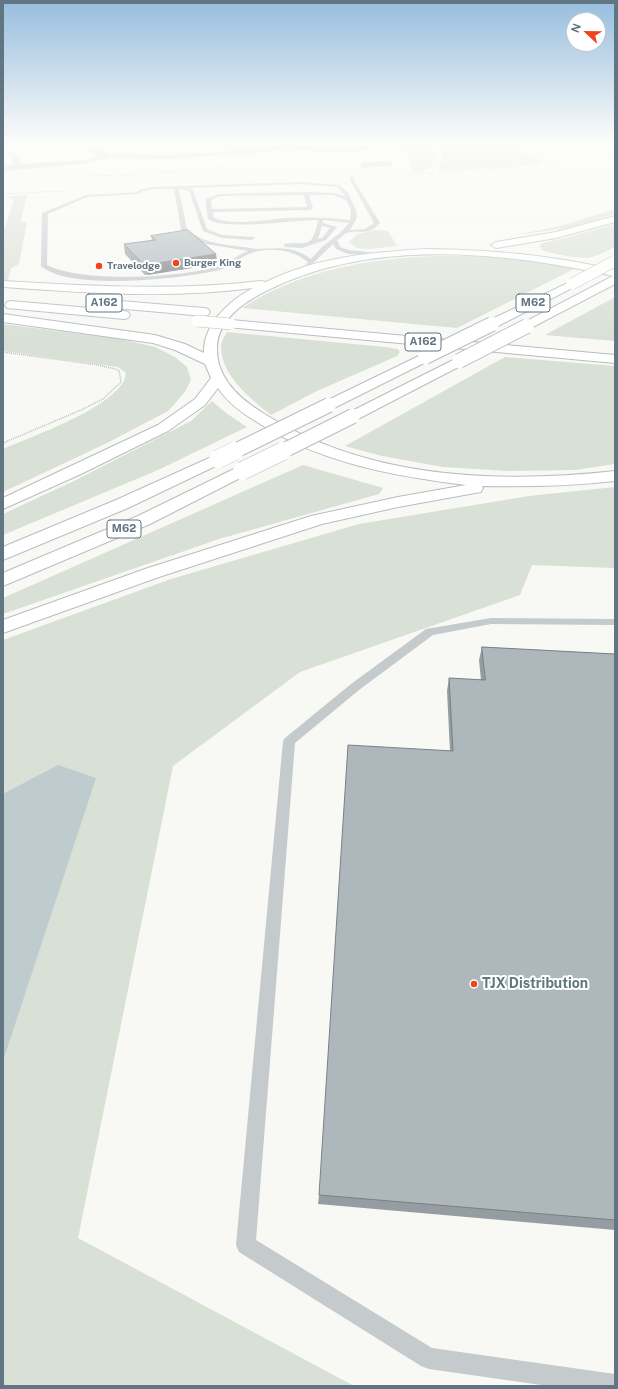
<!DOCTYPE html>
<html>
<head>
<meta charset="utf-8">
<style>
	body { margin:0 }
	#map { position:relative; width:618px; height:1389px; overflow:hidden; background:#f8f8f5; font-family:"Public Sans",sans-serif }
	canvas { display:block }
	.frame { position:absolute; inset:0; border:4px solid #617582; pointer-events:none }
	.north { position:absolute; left:566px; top:12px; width:40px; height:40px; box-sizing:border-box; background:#fff; border:1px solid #c0c8cd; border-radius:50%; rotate:292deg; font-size:11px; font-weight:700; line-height:16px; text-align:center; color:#617582 }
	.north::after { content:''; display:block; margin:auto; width:14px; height:18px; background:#ef441e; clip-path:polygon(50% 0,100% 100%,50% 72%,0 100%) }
</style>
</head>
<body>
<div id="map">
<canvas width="618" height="1389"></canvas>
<div class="frame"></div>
<div class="north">N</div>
</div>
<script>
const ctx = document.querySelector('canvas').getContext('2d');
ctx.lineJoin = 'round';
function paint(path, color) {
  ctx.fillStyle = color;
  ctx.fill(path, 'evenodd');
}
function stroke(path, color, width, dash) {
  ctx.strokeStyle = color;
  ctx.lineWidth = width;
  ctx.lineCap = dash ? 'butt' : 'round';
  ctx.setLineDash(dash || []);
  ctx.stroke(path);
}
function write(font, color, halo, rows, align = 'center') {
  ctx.font = font + ' "Public Sans",sans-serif';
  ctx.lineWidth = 4;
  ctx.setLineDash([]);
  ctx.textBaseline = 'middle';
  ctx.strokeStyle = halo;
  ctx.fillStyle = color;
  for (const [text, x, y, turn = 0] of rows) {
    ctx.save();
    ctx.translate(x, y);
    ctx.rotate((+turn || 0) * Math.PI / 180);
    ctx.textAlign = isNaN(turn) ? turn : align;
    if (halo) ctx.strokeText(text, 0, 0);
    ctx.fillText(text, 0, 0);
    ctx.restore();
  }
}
paint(new Path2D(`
	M 403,144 L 430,144 L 435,157 L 430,168 L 422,172 L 414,173 Z
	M 439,144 L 506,144 L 521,153 L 542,160 L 542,162 L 529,165 L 439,171 L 438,170 L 443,155 Z
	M 27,195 L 21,221 L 27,222 L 19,264 L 11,268 L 8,280 L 3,280 L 3,233 L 14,200 L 3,197 Z
	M 615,209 L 615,214 L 568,228 L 515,235 L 561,226 Z
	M 615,224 L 615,247 C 608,250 600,255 592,257 C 581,260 553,254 542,250 L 540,246 L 542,243 L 565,238 Z
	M 376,230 L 388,231 L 397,246 L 370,249 L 357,248 L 349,242 L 357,234 Z
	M 438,256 L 485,256 L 533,260 L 576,268 L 457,328 L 242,308 C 300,270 370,258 438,256 Z
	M 615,297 L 615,341 L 545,335 Z
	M 3,324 L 120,339 L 155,347 L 175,357 L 187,367 L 191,380 L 185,392 L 168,411 L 107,443 L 3,492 L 3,449 C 35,435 102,412 122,384 C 125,381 125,376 126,373 L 118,367 L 3,351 Z
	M 227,332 L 385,347 L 397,349 L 400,352 L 397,356 L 317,391 L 271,415 C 250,398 221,376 221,346 C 221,342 225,336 227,332 Z
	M 505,357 L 615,366 L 615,464 L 575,470 L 507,471 L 443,467 L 382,456 L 345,446 Z
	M 212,401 L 226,413 L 247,427 L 158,470 L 3,535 L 3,514 L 76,480 L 191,421 Z
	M 303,465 L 383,488 L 379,494 L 219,539 L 3,614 L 3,598 Z
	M 615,487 L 615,568 L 532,565 L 520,595 L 300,672 L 173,766 L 78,1238 L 354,1386 L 3,1386 L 3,640 L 171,579 L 359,524 L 529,496 Z`), '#d9e0d5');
paint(new Path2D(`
	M 58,765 L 96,778 L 3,1061 L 3,794 Z`), '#becbcf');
const highway = new Path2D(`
	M 615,216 L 615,222 L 556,238 L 496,248 L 491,245 L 496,242 L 556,232 Z
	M 428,249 C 494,250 550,255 615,270 L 615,284 L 527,330 L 523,329 L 521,326 L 523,323 L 613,276 C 502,251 371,238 266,291 C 244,302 217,320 217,348 C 216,378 240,399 263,413 C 366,479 497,484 615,471 L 615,481 C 570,486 527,487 482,486 L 483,488 L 481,492 L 475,493 L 398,507 L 322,524 L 159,577 L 3,633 L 3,620 L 145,569 L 311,516 L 398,497 L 466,485 C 394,476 319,463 257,422 C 242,413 228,403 218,388 L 205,405 L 168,431 L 81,474 L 3,509 L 3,498 L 158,425 L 195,399 L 211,378 L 205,364 L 175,350 L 153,343 L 3,322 L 3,314 L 155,335 L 185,344 L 204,353 C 203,324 229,301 253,288 C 170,299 87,293 3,287 L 3,281 C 89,286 175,291 261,281 L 266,282 C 316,257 373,252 428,249 Z
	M 572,281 L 576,282 L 578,284 L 576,286 L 498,326 L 490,326 L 488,323 L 490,320 Z
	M 108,300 L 204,308 L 208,309 L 210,312 L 208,315 L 204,316 L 104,307 L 102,304 L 104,301 Z
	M 11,301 L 124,311 L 128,312 L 130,315 L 128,318 L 124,319 L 7,308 L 5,305 L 7,302 Z
	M 231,320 L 615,355 L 615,363 L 227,327 L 225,324 L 227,321 Z
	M 425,353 L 430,354 L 432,357 L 430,360 L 334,408 L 329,409 L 324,408 L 322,405 L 324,402 Z
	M 459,357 L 464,358 L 466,361 L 464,364 L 358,419 L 353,420 L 348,419 L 346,416 L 348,413 Z
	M 218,454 L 224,456 L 226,459 L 224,462 L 128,508 L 3,560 L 3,547 L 116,500 Z
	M 242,466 L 248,468 L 250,471 L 248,474 L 150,524 L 3,586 L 3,573 L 138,516 L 236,468 Z`);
stroke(highway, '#b9bdc0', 2);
stroke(new Path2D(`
	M 510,144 L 525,153 L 554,161
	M 431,173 L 438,159 L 435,144
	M 89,175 L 122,176 L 229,167
	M 395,175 L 530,166 L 555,161 L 567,162 L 615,159
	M 3,194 L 64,191`), '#bec1c3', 1, [1, 1]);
stroke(new Path2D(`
	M 3,352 L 98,365 L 119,370 L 121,382 L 103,399 L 81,410 L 3,443`), '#bec1c3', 1.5, [1, 1]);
paint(new Path2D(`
	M 352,176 L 354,177 L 354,180 L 380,223 C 367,238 357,228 345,234 C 343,235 340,239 337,240 L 340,247 L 349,250 L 378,253 L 380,254 L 380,256 L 348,254 L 336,249 L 333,244 L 303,273 L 300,271 L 308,262 C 291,248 264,246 244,256 C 234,262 227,269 215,271 C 178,279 69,291 41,266 L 42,213 L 86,195 L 137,192 L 141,189 L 155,187 L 302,182 L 339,185 L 348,192 L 356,210 L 357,218 L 350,230 L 365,229 L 374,223 L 350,180 L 350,177 ZM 302,184 L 338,187 L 345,196 L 333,193 L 306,192 L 219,194 L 205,199 L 208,219 C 225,231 294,220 318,220 C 312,250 308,241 284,244 L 284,246 L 286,247 L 302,248 L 326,240 L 337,227 L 323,223 L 323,220 L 349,223 L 341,232 L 322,247 L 311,259 C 295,246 277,248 257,249 C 253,249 247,247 242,247 C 223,244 202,243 187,229 L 179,190 L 180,189 L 189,191 L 203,231 L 222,238 L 252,240 L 255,238 L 254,237 L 222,235 L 207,229 L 193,190 L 190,188 ZM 155,189 L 174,189 L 181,230 L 188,236 L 206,244 L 248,251 C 237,255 228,264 216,267 C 176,278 84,283 47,265 L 48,214 L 87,197 L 139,194 L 143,191 ZM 304,195 L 307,207 L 212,209 L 211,200 L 220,196 ZM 309,195 L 333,195 L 346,200 L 351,210 L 350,220 C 328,217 307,217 285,218 C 263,220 235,226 214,218 L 213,212 L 310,210 L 313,208 ZM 322,226 L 330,228 L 322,238 L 318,239 Z
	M 491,618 L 615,619 L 615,625 L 491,624 L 433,635 L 359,690 L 295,743 L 256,1240 L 432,1348 L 615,1374 L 615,1386 L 548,1386 L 429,1369 L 421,1366 L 239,1252 L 236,1245 L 283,741 L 285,738 L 351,684 L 426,629 Z`), '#c5cacd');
paint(new Path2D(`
	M 85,144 L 93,144 L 95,148 L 110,154 L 169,155 L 268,148 L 281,144 L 341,148 L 372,144 L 370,149 L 351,152 L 329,153 L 288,148 L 268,152 L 169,159 L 109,158 L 82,164 L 3,171 L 3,165 L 13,165 L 12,158 L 3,152 L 3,147 L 19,155 L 21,164 L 82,160 L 100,156 L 89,152 Z
	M 389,161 L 392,162 L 393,164 L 392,166 L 363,168 L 359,165 L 363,162 Z`), '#c5cacd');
paint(highway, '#fff');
const highwayBridgeFar2 = new Path2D(`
	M 572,284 L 615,261
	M 197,321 L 231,324
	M 490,325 L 494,323`);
const highwayBridgeFar1 = new Path2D(`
	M 425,357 L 492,324
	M 459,361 L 527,326
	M 233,452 L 329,405
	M 281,452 L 353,416`);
const highwayBridge = new Path2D(`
	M 218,459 L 235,451
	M 242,471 L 283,451`);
stroke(highwayBridgeFar2, '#b9bdc0', 12, []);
stroke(highwayBridgeFar1, '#b9bdc0', 16, []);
stroke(highwayBridge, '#b9bdc0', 19, []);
stroke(highwayBridgeFar2, '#fff', 11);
stroke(highwayBridgeFar1, '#fff', 14);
stroke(highwayBridge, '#fff', 18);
paint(new Path2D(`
	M 151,236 L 216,254 L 217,264 L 145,275 L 125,254 L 124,244 L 152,240 Z
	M 482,647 L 615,654 L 615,1230 L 318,1204 L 319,1195 L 450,751 L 447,691 L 449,678 L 481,680 L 479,660 Z`), '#969da2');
paint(new Path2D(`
	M 216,254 L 217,264 L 148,275 L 146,265 Z`), '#7a8084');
const building = new Path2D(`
	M 188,230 L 216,254 L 144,265 L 124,244 L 156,240 L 151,236 Z
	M 482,647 L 615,654 L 615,1220 L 319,1195 L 348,745 L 453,751 L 449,678 L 485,680 Z`);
paint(building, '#aeb7bc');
stroke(building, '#7a8084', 1);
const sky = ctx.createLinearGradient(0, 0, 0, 339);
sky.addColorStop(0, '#97bdde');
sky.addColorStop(0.42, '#fcfcfa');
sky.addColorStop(1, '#fcfcfa00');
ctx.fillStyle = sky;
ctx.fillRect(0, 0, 618, 339);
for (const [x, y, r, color] of [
	[176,263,4,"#ef441e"],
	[99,266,4,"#ef441e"],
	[474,984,4,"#ef441e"]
]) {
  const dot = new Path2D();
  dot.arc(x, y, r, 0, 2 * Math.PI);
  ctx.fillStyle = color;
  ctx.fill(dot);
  stroke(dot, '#fff', 1.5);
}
write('bold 10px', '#617582', '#fff', [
	["Burger King",184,263],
	["Travelodge",107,266]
], 'left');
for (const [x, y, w] of [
	[104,303,36],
	[533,303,34],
	[423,342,36],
	[124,529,34]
]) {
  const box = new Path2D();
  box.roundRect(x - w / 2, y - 9, w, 18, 3);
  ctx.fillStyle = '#fff';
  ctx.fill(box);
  stroke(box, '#617582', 1);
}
write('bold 11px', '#617582', null, [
	["A162",104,303],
	["M62",533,303],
	["A162",423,342],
	["M62",124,529]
]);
write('bold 14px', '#617582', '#fff', [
	["TJX Distribution",482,984]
], 'left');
</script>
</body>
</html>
